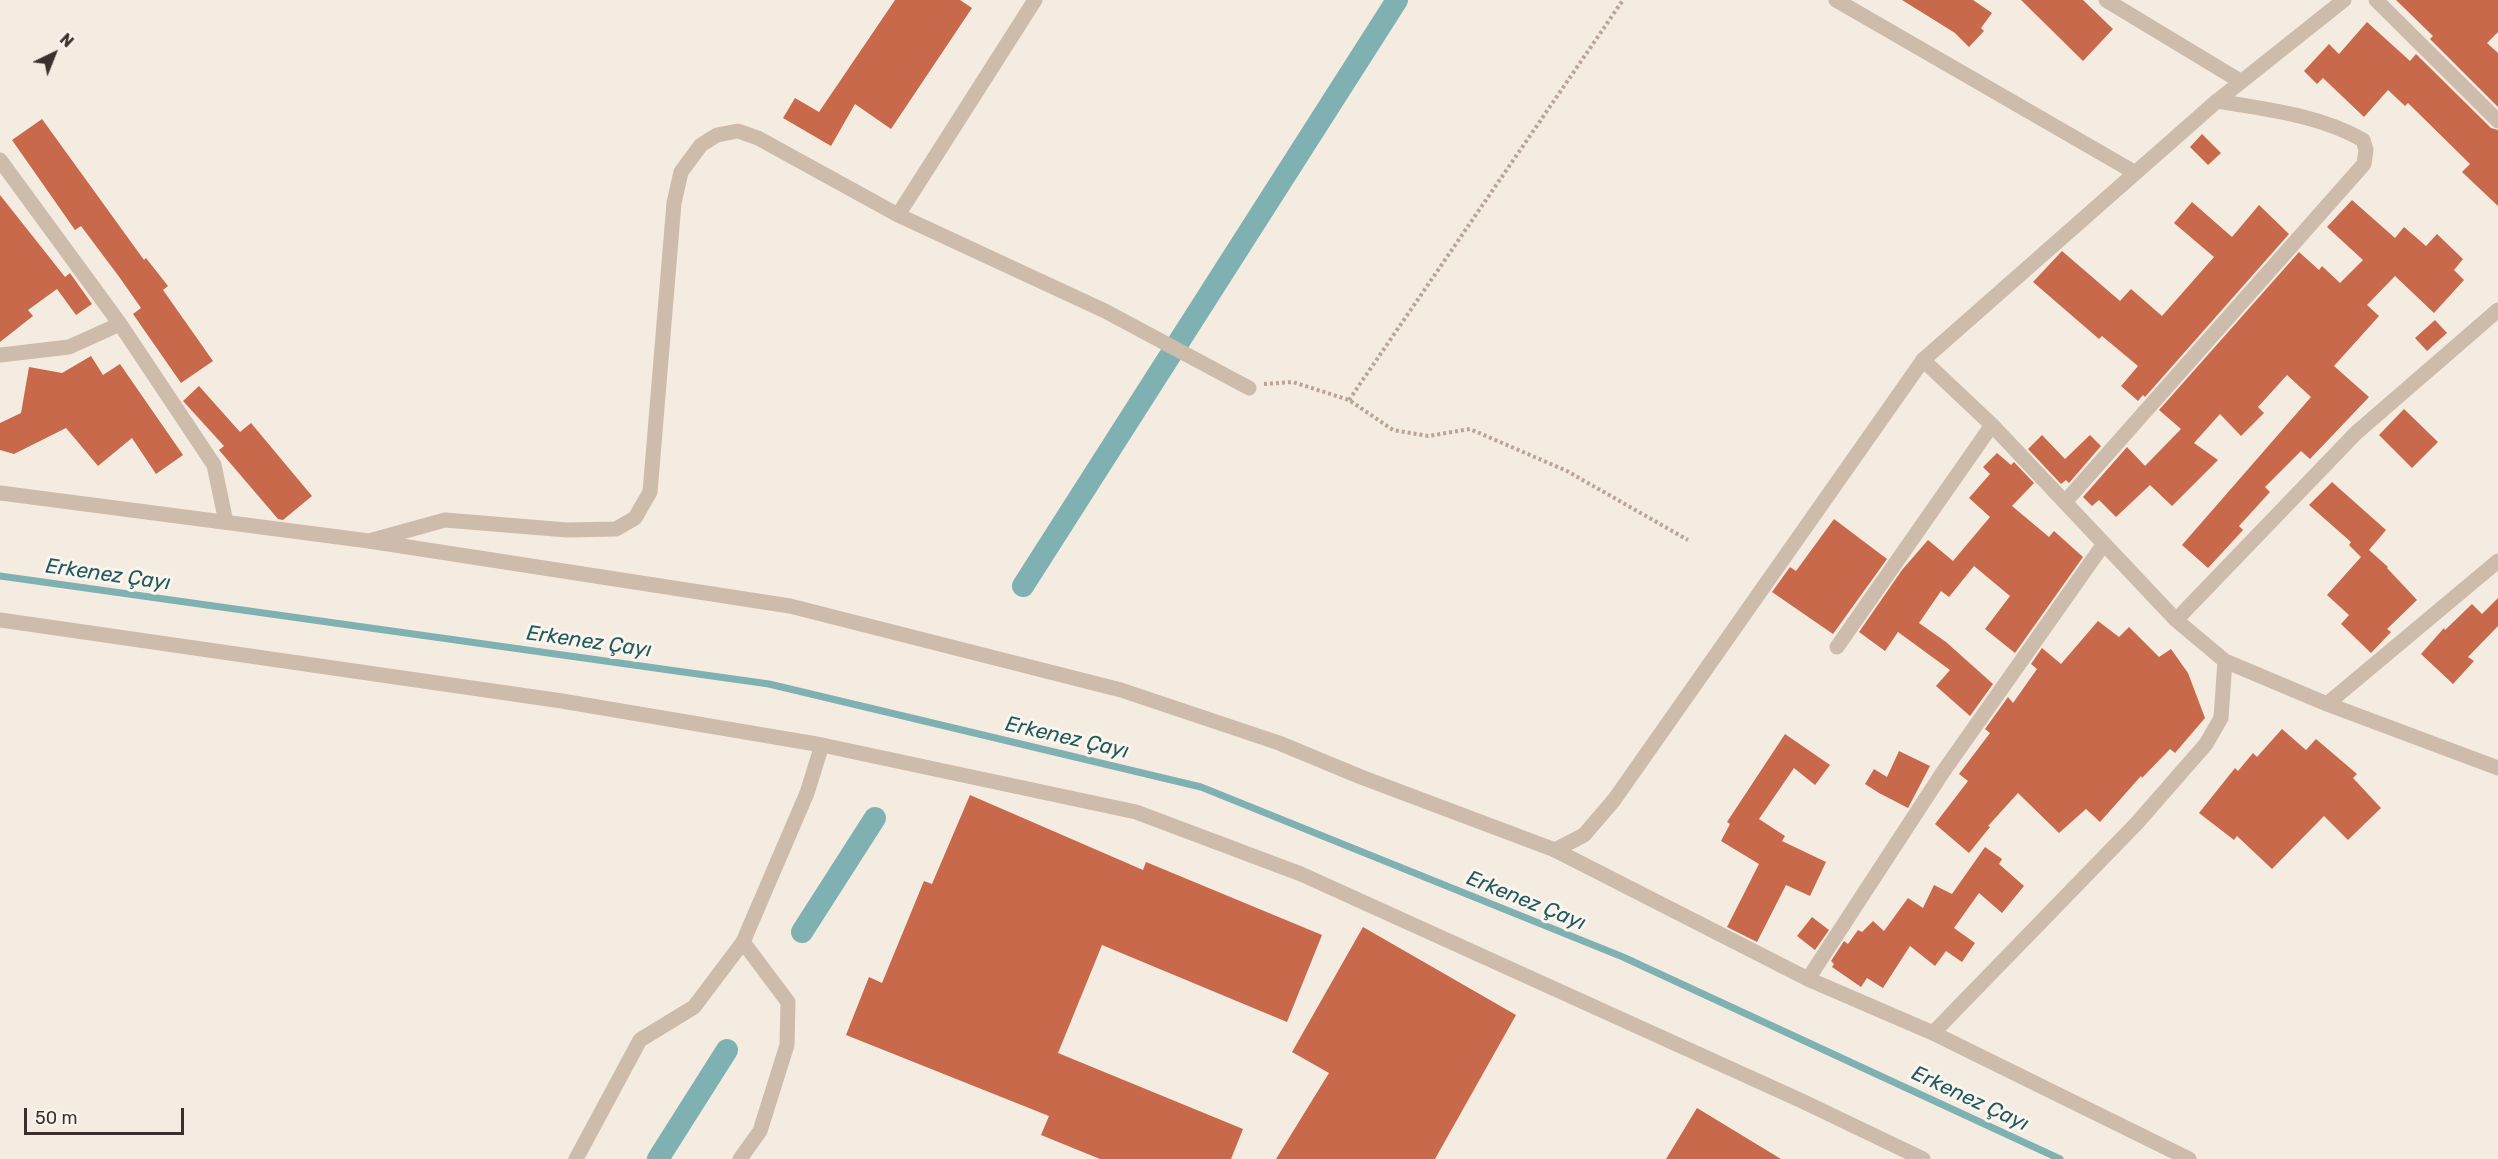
<!DOCTYPE html>
<html>
<head>
<meta charset="utf-8">
<style>
	body { margin:0 }
	#map { position:relative; width:2498px; height:1159px; overflow:hidden; background:#f4ebe1; font-family:Rubik,sans-serif }
	canvas { display:block }
	.north { position:absolute; left:24px; top:24px; width:60px; height:60px; -webkit-text-stroke:4px #fbf5ee; paint-order:stroke; rotate:43deg; font-size:16px; font-weight:700; line-height:24px; text-align:center; color:#3b302b }
	.north::after { content:''; display:block; margin:auto; width:21px; height:27px; background:#3b302b; clip-path:polygon(50% 0,100% 100%,50% 72%,0 100%) }
	.scale { position:absolute; left:24px; top:1108px; width:160px; height:27px; box-sizing:border-box; border:3px solid #3b302b; border-top:0; padding-left:8px; font-size:18px; line-height:21px; white-space:nowrap; color:#3b302b; -webkit-text-stroke:4px #fbf5ee; paint-order:stroke }
</style>
</head>
<body>
<div id="map">
<canvas width="2498" height="1159"></canvas>
<div class="north">N</div>
<div class="scale">50 m</div>
</div>
<script>
const ctx = document.querySelector('canvas').getContext('2d');
ctx.lineJoin = 'round';
function stroke(path, color, width, dash) {
  ctx.strokeStyle = color;
  ctx.lineWidth = width;
  ctx.lineCap = dash ? 'butt' : 'round';
  ctx.setLineDash(dash || []);
  ctx.stroke(path);
}
function paint(path, color) {
  ctx.fillStyle = color;
  ctx.fill(path, 'evenodd');
}
function write(font, color, halo, rows, align = 'center') {
  ctx.font = font + ' Rubik,sans-serif';
  ctx.lineWidth = 6;
  ctx.setLineDash([]);
  ctx.textBaseline = 'middle';
  ctx.strokeStyle = halo;
  ctx.fillStyle = color;
  for (const [text, x, y, turn = 0] of rows) {
    ctx.save();
    ctx.translate(x, y);
    ctx.rotate((+turn || 0) * Math.PI / 180);
    ctx.textAlign = isNaN(turn) ? turn : align;
    if (halo) ctx.strokeText(text, 0, 0);
    ctx.fillText(text, 0, 0);
    ctx.restore();
  }
}
stroke(new Path2D(`
	M 0,576 L 769,684 L 1201,787 L 1623,957 L 2060,1159`), '#7fb0b2', 7);
stroke(new Path2D(`
	M 1023,586 L 1397,0
	M 802,932 L 875,818
	M 658,1159 L 727,1050`), '#7fb0b2', 22);
paint(new Path2D(`
	M 895,0 L 960,0 L 972,8 L 891,129 L 855,104 L 831,146 L 783,118 L 795,98 L 819,112 Z
	M 1902,0 L 1973,0 L 1992,13 L 1981,28 L 1984,31 L 1969,47 L 1955,33 Z
	M 2021,0 L 2083,0 L 2113,29 L 2083,61 Z
	M 2396,0 L 2498,0 L 2498,32 L 2487,43 L 2498,53 L 2498,107 L 2430,39 L 2433,36 Z
	M 2367,22 L 2410,61 L 2416,54 L 2491,128 L 2498,130 L 2498,206 L 2462,172 L 2470,164 L 2408,103 L 2405,106 L 2388,90 L 2364,117 L 2323,78 L 2317,84 L 2304,71 L 2329,44 L 2339,54 Z
	M 42,119 L 144,260 L 146,258 L 168,286 L 163,290 L 213,361 L 181,383 L 133,314 L 141,308 L 120,278 L 81,226 L 75,230 L 12,140 Z
	M 2202,134 L 2221,153 L 2208,165 L 2190,147 Z
	M 0,195 L 65,277 L 70,273 L 92,304 L 76,315 L 57,289 L 28,310 L 33,316 L 0,342 Z
	M 2352,200 L 2395,238 L 2404,227 L 2426,246 L 2437,234 L 2463,259 L 2454,270 L 2464,280 L 2434,313 L 2395,276 L 2367,305 L 2379,316 L 2334,366 L 2369,397 L 2310,459 L 2301,451 L 2265,487 L 2270,492 L 2239,526 L 2243,530 L 2208,568 L 2182,545 L 2311,397 L 2287,375 L 2258,407 L 2264,413 L 2241,436 L 2220,414 L 2194,443 L 2218,460 L 2172,506 L 2150,485 L 2116,517 L 2099,500 L 2092,506 L 2083,497 L 2127,447 L 2145,466 L 2181,429 L 2159,410 L 2299,252 L 2319,270 L 2322,266 L 2340,283 L 2363,260 L 2327,227 Z
	M 2192,202 L 2232,237 L 2259,205 L 2289,234 L 2145,397 L 2143,395 L 2138,401 L 2121,386 L 2138,366 L 2102,336 L 2099,339 L 2033,282 L 2062,251 L 2120,301 L 2131,289 L 2162,316 L 2214,257 L 2174,223 Z
	M 2435,320 L 2447,333 L 2427,351 L 2415,338 Z
	M 91,356 L 103,375 L 120,364 L 183,455 L 156,474 L 132,438 L 98,466 L 66,428 L 14,454 L 0,450 L 0,423 L 21,413 L 29,367 L 62,373 Z
	M 199,386 L 240,432 L 251,423 L 312,496 L 283,520 L 278,519 L 219,450 L 224,446 L 183,401 Z
	M 2404,409 L 2438,442 L 2412,468 L 2379,435 Z
	M 2042,435 L 2065,459 L 2090,435 L 2101,446 L 2069,483 L 2066,480 L 2061,484 L 2028,449 Z
	M 1997,453 L 2011,465 L 2014,462 L 2034,483 L 2012,506 L 2049,537 L 2054,531 L 2083,557 L 2015,653 L 1985,629 L 2010,596 L 1974,566 L 1949,597 L 1941,591 L 1919,623 L 1946,642 L 1993,684 L 1970,716 L 1936,686 L 1950,670 L 1898,632 L 1885,651 L 1859,632 L 1902,570 L 1928,540 L 1953,561 L 1990,517 L 1969,498 L 1990,474 L 1983,467 Z
	M 2332,482 L 2386,530 L 2369,550 L 2388,567 L 2387,568 L 2417,600 L 2387,629 L 2391,632 L 2371,653 L 2341,624 L 2349,615 L 2327,595 L 2361,557 L 2349,545 L 2351,542 L 2309,505 Z
	M 1834,519 L 1887,559 L 1833,634 L 1772,592 L 1790,567 L 1796,571 Z
	M 2498,598 L 2498,626 L 2468,657 L 2474,661 L 2453,684 L 2421,654 L 2444,628 L 2445,630 L 2472,604 L 2482,614 Z
	M 2098,621 L 2119,637 L 2129,627 L 2159,657 L 2171,649 L 2188,673 L 2205,718 L 2175,753 L 2170,749 L 2142,778 L 2141,776 L 2100,822 L 2086,809 L 2059,833 L 2018,793 L 1988,826 L 1990,827 L 1969,853 L 1935,824 L 1968,781 L 1959,774 L 1990,733 L 1985,729 L 2008,697 L 2013,703 L 2037,669 L 2031,664 L 2042,648 L 2061,664 Z
	M 2282,729 L 2306,750 L 2316,739 L 2357,774 L 2353,778 L 2381,808 L 2348,840 L 2324,816 L 2272,869 L 2237,836 L 2234,840 L 2199,813 L 2235,768 L 2238,771 L 2253,753 L 2257,757 Z
	M 1785,734 L 1830,765 L 1815,785 L 1794,768 L 1759,819 L 1785,836 L 1782,841 L 1826,862 L 1810,896 L 1786,885 L 1757,942 L 1727,927 L 1759,864 L 1721,841 L 1730,824 L 1727,822 Z
	M 1899,751 L 1930,766 L 1908,808 L 1879,793 L 1865,784 L 1874,769 L 1887,777 Z
	M 970,795 L 1143,870 L 1146,862 L 1322,935 L 1287,1022 L 1102,945 L 1058,1053 L 1243,1129 L 1231,1159 L 1100,1159 L 1041,1135 L 1049,1116 L 846,1035 L 869,977 L 882,983 L 924,881 L 932,884 Z
	M 1985,847 L 2002,859 L 1999,864 L 2024,886 L 2002,913 L 1979,893 L 1954,928 L 1975,943 L 1962,962 L 1946,951 L 1935,966 L 1910,946 L 1883,988 L 1867,978 L 1861,987 L 1832,967 L 1834,964 L 1831,961 L 1844,941 L 1848,944 L 1858,930 L 1862,932 L 1873,921 L 1884,931 L 1908,898 L 1923,908 L 1934,885 L 1952,894 Z
	M 1812,917 L 1829,930 L 1815,950 L 1797,936 Z
	M 1363,927 L 1516,1015 L 1435,1159 L 1276,1159 L 1329,1073 L 1292,1052 Z
	M 1697,1108 L 1781,1159 L 1666,1159 Z`), '#c8694b');
stroke(new Path2D(`
	M 1264,384 L 1293,382 L 1349,400 L 1393,430 L 1428,436 L 1470,429 L 1567,471 L 1688,540
	M 1349,400 L 1623,0`), '#b9a596', 4, [3, 3]);
stroke(new Path2D(`
	M 1836,0 L 2134,172
	M 2106,0 L 2240,81
	M 2376,0 L 2498,121
	M 0,160 L 120,324 L 214,465 L 226,522
	M 898,215 L 1035,0
	M 0,355 L 69,347 L 120,324
	M 1992,425 L 2176,620 L 2225,661 L 2327,704 L 2498,768
	M 2065,502 L 2364,164 L 2366,150 L 2363,140 C 2320,115 2265,109 2217,101
	M 369,541 L 445,520 L 567,530 L 616,529 L 635,518 L 650,492 L 674,203 L 681,172 L 701,145 L 717,135 L 738,131 L 758,138 L 898,215 L 1105,311 L 1249,388
	M 2103,545 L 1943,772 L 1808,979 L 1933,1033 L 2189,1159
	M 0,620 L 562,701 L 822,745 L 1136,812 L 1301,874 L 1802,1101 L 1923,1159
	M 2176,620 L 2356,433 L 2498,310
	M 1837,647 L 1992,425 L 1923,360
	M 2327,704 L 2498,561
	M 1555,850 L 1808,979
	M 1933,1033 L 2137,823 L 2206,744 L 2221,718 L 2225,661
	M 576,1159 L 640,1040 L 694,1007 L 743,942 L 807,793 L 822,745
	M 740,1159 L 760,1131 L 787,1045 L 788,1002 L 743,942`), '#cdbbac', 15);
stroke(new Path2D(`
	M 0,493 L 369,541 L 790,606 L 1121,690 L 1279,743 L 1361,777 L 1555,850 L 1584,835 L 1614,800 L 1923,360 L 2217,101 L 2344,0`), '#cdbbac', 15);
write('italic 21px', '#1f5a5e', '#fbf5ee', [
	["Erkenez Çayı",108,575,8],
	["Erkenez Çayı",589,642,8],
	["Erkenez Çayı",1067,738,13],
	["Erkenez Çayı",1526,901,22],
	["Erkenez Çayı",1970,1099,25]
]);
</script>
</body>
</html>
